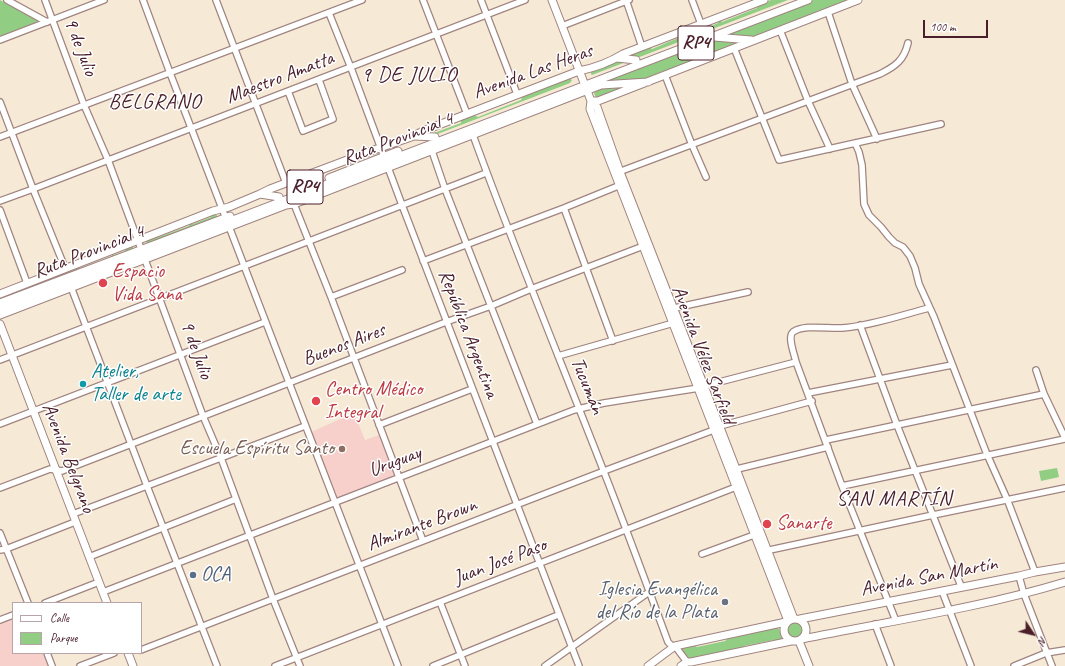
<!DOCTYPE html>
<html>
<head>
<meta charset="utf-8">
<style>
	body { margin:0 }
	#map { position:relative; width:1065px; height:666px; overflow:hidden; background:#f6ead6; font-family:Caveat,sans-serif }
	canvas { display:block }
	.legend { position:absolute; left:12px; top:602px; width:130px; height:52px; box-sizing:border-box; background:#fff; border:1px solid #b7a5aa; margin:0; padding:5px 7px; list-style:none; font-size:12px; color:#4a1f2b }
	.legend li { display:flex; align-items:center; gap:8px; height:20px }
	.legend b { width:20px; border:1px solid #b7a5aa }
	.north { position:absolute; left:1013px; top:614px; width:40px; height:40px; -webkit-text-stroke:3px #fff; paint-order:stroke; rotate:125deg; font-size:11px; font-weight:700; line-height:16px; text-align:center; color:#4a1f2b }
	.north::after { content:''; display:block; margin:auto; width:14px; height:18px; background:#4a1f2b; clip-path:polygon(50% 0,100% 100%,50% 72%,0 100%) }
	.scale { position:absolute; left:923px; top:20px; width:65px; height:18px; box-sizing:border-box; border:2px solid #4a1f2b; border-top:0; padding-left:5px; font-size:12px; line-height:14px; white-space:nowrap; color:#4a1f2b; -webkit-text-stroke:3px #fff; paint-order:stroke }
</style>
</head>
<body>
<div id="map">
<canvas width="1065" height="666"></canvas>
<ul class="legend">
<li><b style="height:5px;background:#fff"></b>Calle</li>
<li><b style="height:11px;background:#91ce83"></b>Parque</li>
</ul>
<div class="north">N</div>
<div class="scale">100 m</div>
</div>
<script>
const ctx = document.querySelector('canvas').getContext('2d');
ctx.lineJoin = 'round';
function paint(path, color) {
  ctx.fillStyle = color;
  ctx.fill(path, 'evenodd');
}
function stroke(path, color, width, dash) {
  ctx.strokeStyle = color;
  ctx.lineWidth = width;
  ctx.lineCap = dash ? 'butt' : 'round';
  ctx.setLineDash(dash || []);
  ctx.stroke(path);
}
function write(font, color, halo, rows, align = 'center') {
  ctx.font = font + ' Caveat,sans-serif';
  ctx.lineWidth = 3;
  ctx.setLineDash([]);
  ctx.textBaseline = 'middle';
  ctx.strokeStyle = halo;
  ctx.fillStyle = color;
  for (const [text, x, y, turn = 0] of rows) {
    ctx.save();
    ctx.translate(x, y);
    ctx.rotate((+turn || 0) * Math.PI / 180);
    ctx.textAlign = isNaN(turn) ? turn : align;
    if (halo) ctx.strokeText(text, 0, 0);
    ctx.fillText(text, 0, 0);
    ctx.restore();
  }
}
paint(new Path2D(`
	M 354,413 L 365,440 L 379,435 L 394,476 L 338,498 L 311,432 Z
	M 13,617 L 13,653 L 45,653 L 50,666 L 0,666 L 0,623 Z`), '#f7d0cc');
paint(new Path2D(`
	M 0,0 L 37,20 L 36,24 L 0,37 Z
	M 771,0 L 788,0 L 637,58 L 624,55 L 649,46 L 652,49 L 678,38 L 677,36 L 680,38 L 695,32 L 695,29 L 708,24 L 711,26 L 718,23 L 719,20 L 720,19 L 722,22 L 757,8 L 758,5 Z
	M 813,0 L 853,0 L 756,38 L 723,34 Z
	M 710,39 L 743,41 L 654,77 L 600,83 Z
	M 618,61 L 626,62 L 592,75 L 591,74 L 591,72 Z
	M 569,78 L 572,80 L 570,83 L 435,135 L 425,133 L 430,131 L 434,133 L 461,123 L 461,120 L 474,115 L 478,117 L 521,100 L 522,97 Z
	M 632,85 L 596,98 L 594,93 C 599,85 623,86 632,85 Z
	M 215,213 L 218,217 L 148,244 L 146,242 L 147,239 L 151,238 L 153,239 L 189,226 L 190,223 L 193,224 L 211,217 L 212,215 Z
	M 133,246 L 133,250 L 46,284 L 35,283 L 40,280 L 44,282 L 58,277 L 57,273 L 76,266 L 79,269 L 112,256 L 111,252 L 114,255 L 125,251 L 125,247 Z
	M 1057,468 L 1059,477 L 1041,481 L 1039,471 Z
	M787 630a8 8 0 1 1 16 0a8 8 0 1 1-16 0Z
	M 776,627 L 779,629 L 783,639 L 775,641 L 774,640 L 744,646 L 743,648 L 690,659 L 682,650 L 683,647 L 694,645 L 697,647 L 725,641 L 730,636 Z`), '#91ce83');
const minor = new Path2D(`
	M 7,0 L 47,22
	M 45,0 L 84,105 L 108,160 L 203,416 L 221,458 L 273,599 L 300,666
	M 143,0 L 170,73 L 398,666
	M 216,0 L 286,183
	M 423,0 L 467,114
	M 481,0 L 517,94
	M 626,0 L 642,47
	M 692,0 L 701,24
	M 828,12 L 852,84 L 877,139
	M 329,13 L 351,68 L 402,205 L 579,666
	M 562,26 L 629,0
	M 780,30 L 808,101 L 830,149
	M 0,40 L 104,0
	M 734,48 L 779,160 L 941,124
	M 665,75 L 692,145 L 706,177
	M 288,91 L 303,131 L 333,119 L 319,80
	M 0,102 L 33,189 L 65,268
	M 473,135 C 514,248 560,359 604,472 C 626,528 647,585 668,642 L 673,647
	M 0,137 L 362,0
	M 855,143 L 859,152 L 862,165 L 864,204 L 869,215 L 881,227 L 889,237 L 895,243 L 903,247 L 910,256 L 915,268 L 919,284 L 934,317 L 986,452 L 1007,499 L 1035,572
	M 432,151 L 445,189 L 537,424
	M 616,173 L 880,74 C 896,66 904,60 908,43
	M 0,201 L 33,189 L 525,0
	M 294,204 L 331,297 L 423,541
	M 564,208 L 613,341
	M 0,210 L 27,283
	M 423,261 L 564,208 L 623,184
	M 71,287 L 147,486 L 217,666
	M 331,297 L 402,270
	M 670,309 L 748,292
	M 860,325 L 897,425 L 961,586
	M 558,356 L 677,322
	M 0,360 L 486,173
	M 796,362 L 842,486 L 896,621
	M 1036,370 L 1044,394 L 1065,438
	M 808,393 L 952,365
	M 0,424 L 265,322
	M 379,425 L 472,389
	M 826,440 L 1044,394
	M 733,470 L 828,447
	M 842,486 L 1065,439
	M 0,488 L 50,469 L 62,471 L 446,322 L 491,306 L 531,289 L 646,245
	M 73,514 L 305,426
	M 0,533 L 28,603
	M 0,550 L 6,549 L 75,522
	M 765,551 L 933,515 L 1065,488
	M 702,554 L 754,535
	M 89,557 L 236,499
	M 1019,576 L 1024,594 L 1052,666
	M 942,591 L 971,666
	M 103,592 L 574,410 L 604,403 L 699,388 L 704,386 L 796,362 C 795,356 787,337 793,332 C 804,324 828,329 842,328 C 870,326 902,315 929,308
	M 440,602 L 465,666
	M 45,603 L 99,582
	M 0,620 L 13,615
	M 875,624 L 891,666
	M 675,646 L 687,662
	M 141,650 L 604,471 L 711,431 L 720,426 L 812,401
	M 47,653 L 52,666
	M 80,666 L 114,653
	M 275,666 L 736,487
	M 433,666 L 558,615
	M 545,666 L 649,592
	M 1014,666 L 1046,653 L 1065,650`);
const major = new Path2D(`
	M 552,0 L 591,101 L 597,107 L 620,172 L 704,386 L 794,619
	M 714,37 L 751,40
	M 617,58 L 636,60
	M 591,101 L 590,109 L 788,621
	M 591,101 L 598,101 L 858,0
	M 415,136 L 435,137
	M 329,178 L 398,151
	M 260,194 L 279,197
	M 0,294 L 213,211 L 229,207 L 260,194 L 270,189 L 371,151 L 414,136 L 423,131 L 467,114 L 579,71 C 594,68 610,62 623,54 L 764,0
	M 0,303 L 230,216
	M 0,309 L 808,0
	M 0,315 L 286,205 L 294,204 L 601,85 L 648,82
	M 0,324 L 107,603
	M784 630a11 11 0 1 1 22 0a11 11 0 1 1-22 0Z
	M 800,619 L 1019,576 L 1035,572 L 1065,567
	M 802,639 C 890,621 979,608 1065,582
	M 799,641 L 809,666
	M 128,653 L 133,666
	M 648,666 L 675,646 L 786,622
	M 681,666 L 687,662 L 691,662 L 791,641`);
stroke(minor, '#a08480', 8);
stroke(major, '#a08480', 9);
stroke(minor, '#fff', 5.5);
stroke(major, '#fff', 7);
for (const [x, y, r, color] of [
	[103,283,5,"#e0444e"],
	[83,384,4,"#0f9aa8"],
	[316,401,5,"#e0444e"],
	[342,449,4,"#8d6e63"],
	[767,524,5,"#e0444e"],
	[193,575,4,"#5c6f8a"],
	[725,602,4,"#6b7280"]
]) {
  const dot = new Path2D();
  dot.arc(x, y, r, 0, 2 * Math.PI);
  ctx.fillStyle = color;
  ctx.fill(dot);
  stroke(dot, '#fff', 1.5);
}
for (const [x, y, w] of [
	[696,43,36],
	[305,187,36]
]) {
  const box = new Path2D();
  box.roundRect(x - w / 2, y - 17, w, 34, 3);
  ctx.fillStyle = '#fff';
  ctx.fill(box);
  stroke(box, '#4a1f2b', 1);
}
write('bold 19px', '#4a1f2b', null, [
	["RP4",696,43],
	["RP4",305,187]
]);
write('20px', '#4a1f2b', '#fff', [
	["9 de Julio",80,47,69],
	["Avenida Las Heras",533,72,-20],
	["Maestro Amatta",280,78,-21],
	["Ruta Provincial 4",398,139,-21],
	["Ruta Provincial 4",89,252,-21],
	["República Argentina",468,334,69],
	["Buenos Aires",344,345,-21],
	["9 de Julio",196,350,70],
	["Avenida Vélez Sarfield",703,355,69],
	["Tucumán",587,386,68],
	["Avenida Belgrano",68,458,69],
	["Uruguay",395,462,-21],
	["Almirante Brown",422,525,-21],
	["Juan José Paso",500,562,-21],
	["Avenida San Martín",929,577,-11]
]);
write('20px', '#be3a42', '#fff', [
	["Espacio",112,272],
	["Vida Sana",112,295],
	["Centro Médico",325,390],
	["Integral",325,413],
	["Sanarte",776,524]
], 'left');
write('20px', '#0d838f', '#fff', [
	["Atelier,",91,372],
	["Taller de arte",91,395]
], 'left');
write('20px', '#785e54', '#fff', [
	["Escuela Espíritu Santo",334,449]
], 'right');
write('20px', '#4e5e75', '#fff', [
	["OCA",201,575]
], 'left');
write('20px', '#5b616d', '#fff', [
	["Iglesia Evangélica",717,590],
	["del Río de la Plata",717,613]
], 'right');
ctx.letterSpacing = '1px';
write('21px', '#4a1f2b', '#fff', [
	["9 DE JULIO",409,75],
	["BELGRANO",155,102],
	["SAN MARTÍN",894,499]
]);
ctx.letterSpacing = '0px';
</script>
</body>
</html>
